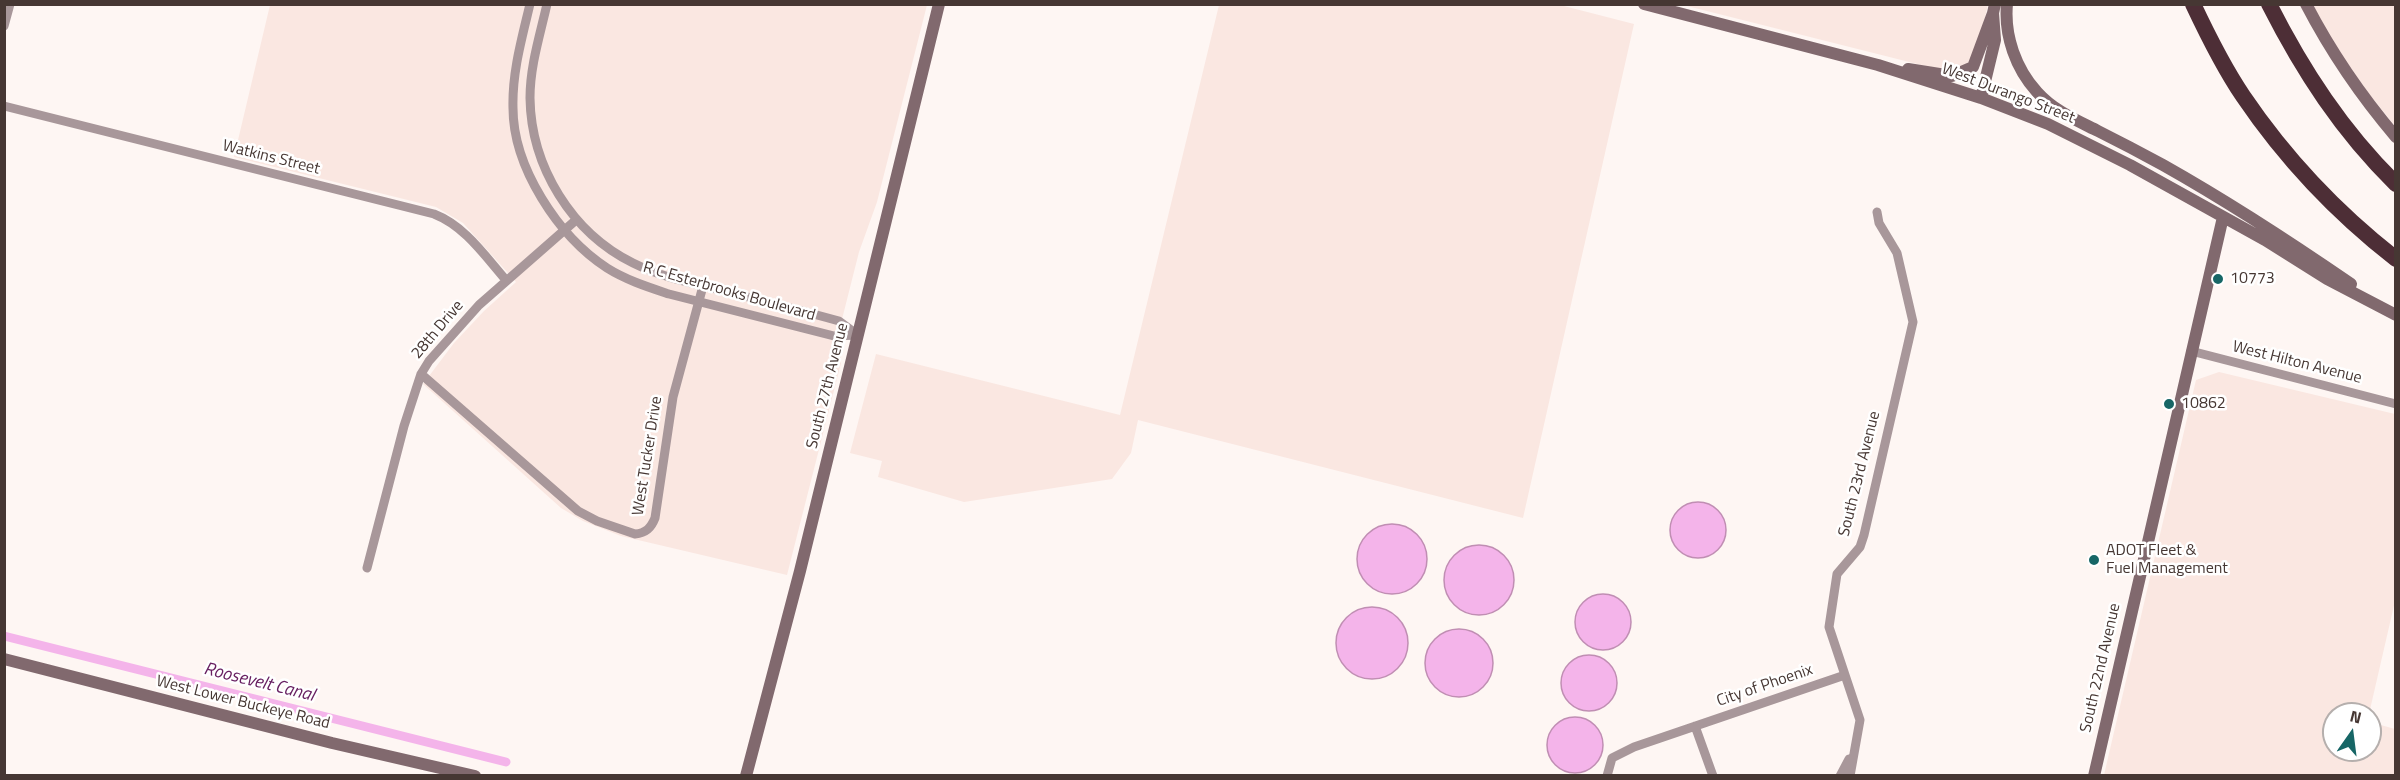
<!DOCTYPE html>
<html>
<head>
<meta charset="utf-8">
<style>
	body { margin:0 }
	#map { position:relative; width:2400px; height:780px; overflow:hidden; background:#fef6f3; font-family:"Titillium Web",sans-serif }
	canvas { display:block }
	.frame { position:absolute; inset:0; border:6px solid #463733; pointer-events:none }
	.north { position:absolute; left:2322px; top:702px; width:60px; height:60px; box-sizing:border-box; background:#fff; border:2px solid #b5afad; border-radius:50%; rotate:14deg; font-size:16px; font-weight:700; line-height:24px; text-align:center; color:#463733 }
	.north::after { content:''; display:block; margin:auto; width:21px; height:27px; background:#176666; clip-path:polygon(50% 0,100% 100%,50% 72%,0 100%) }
</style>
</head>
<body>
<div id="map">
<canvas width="2400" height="780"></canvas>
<div class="frame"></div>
<div class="north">N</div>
</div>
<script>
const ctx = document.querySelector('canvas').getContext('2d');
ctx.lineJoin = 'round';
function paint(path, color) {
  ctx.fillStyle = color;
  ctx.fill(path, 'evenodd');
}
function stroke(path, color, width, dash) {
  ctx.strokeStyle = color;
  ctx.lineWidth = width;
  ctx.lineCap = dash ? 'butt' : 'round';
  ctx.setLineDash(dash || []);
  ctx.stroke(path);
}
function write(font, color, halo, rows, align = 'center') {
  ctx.font = font + ' "Titillium Web",sans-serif';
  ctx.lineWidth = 5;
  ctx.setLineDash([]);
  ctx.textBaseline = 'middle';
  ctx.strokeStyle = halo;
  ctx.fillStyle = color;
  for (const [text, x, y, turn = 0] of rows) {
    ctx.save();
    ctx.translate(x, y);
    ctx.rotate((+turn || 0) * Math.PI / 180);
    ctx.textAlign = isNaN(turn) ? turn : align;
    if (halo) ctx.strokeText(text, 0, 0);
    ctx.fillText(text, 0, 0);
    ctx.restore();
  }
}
paint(new Path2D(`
	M 270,5 L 927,5 L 877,202 L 859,252 L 836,343 L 841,352 L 841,363 L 787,575 L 621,536 L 583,521 L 561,508 L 423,384 L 454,343 L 484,311 L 516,282 L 463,223 L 436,207 L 234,157 Z
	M 1219,5 L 1560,5 L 1634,24 L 1523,518 L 1138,420 L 1131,453 L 1112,479 L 964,502 L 878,477 L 882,461 L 850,453 L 876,354 L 1120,415 Z
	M 1683,5 L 1988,5 L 1976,54 L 1969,63 L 1949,72 Z
	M 2312,5 L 2395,5 L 2395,126 L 2369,94 L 2333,43 Z
	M 2219,372 L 2395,414 L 2395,601 L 2369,714 L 2334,714 L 2334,750 L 2370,750 L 2370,722 L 2395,729 L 2395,775 L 2104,775 L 2196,380 Z`), '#fae7e1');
const water = new Path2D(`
	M1670 530a28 28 0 1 1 56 0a28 28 0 1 1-56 0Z
	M1357 559a35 35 0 1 1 70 0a35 35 0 1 1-70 0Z
	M1444 580a35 35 0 1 1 70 0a35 35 0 1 1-70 0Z
	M1575 622a28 28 0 1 1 56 0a28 28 0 1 1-56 0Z
	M1336 643a36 36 0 1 1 72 0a36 36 0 1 1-72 0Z
	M1425 663a34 34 0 1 1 68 0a34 34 0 1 1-68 0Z
	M1561 683a28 28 0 1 1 56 0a28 28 0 1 1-56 0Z
	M1547 745a28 28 0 1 1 56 0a28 28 0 1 1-56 0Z`);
paint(water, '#f4b4ea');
stroke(water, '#c08eb3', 1.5);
stroke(new Path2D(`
	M 4,636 L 506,762`), '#f4b4ea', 9);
stroke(new Path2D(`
	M 530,4 C 522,38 512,72 513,108 C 513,167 558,236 607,268 C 626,280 648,287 669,294 L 834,336 L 858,335
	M 547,4 C 540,35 530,66 530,98 C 531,167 572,233 633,263 C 661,277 691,283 720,290 C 760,300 799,310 839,321 L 858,335
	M 4,26 L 10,4
	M 4,106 L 434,214 C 465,226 485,256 506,280
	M 2191,351 L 2396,404
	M 421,374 L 578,511 L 597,521 L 635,534 C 646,533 651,528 655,518 L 673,397 L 703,286
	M 367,568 L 404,426 L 421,374 L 429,361 L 479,305 L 576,220
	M 1695,726 L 1713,776
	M 1607,776 L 1612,758 L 1634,747 L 1845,675
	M 1840,776 L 1849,759
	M 1850,776 L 1860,720 L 1829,627 L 1837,574 L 1860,547 L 1864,535 L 1913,322 L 1897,253 L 1879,223 L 1877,212`), '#a8979a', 9);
stroke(new Path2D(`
	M 1644,4 L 1878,65 L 1981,98 L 2048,124 L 2130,165 L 2265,240 L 2327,279 L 2396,315
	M 2007,4 C 2004,36 2016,69 2037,92 C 2054,111 2076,120 2098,131 C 2120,142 2141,153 2163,165 C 2227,201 2290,242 2351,284
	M 2306,4 C 2331,52 2361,96 2396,137
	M 1908,69 L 1952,76 L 1973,67 L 1993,13
	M 1981,98 L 1995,40 L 1993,13 L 1995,4
	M 4,659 L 332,743 L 475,776
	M 746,776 L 800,571 L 939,4
	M 2094,776 L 2223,217`), '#81696e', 12);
stroke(new Path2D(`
	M 2193,4 C 2208,36 2224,68 2243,96 C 2285,158 2337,213 2396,259
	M 2269,4 C 2303,71 2342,131 2396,184`), '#4d2e36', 16);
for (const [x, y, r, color] of [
	[2218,279,6,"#176666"],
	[2169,404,6,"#176666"],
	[2094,560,6,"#176666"]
]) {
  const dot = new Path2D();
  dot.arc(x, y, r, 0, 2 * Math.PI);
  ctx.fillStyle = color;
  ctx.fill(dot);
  stroke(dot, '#fff', 2);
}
write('16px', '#463733', '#fff', [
	["West Durango Street",2008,94,21],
	["Watkins Street",271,158,14],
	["R C Esterbrooks Boulevard",729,292,16],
	["28th Drive",438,330,-50],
	["West Hilton Avenue",2297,363,14],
	["South 27th Avenue",828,386,-76],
	["West Tucker Drive",648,456,-81],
	["South 23rd Avenue",1860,474,-76],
	["South 22nd Avenue",2101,668,-77],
	["City of Phoenix",1765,686,-19],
	["West Lower Buckeye Road",243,703,14]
]);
write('16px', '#463733', '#fff', [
	["10773",2230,279],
	["10862",2181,404],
	["ADOT Fleet &",2106,551],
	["Fuel Management",2106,569]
], 'left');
write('italic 18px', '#682062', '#fff', [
	["Roosevelt Canal",259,683,14]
]);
</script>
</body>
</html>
